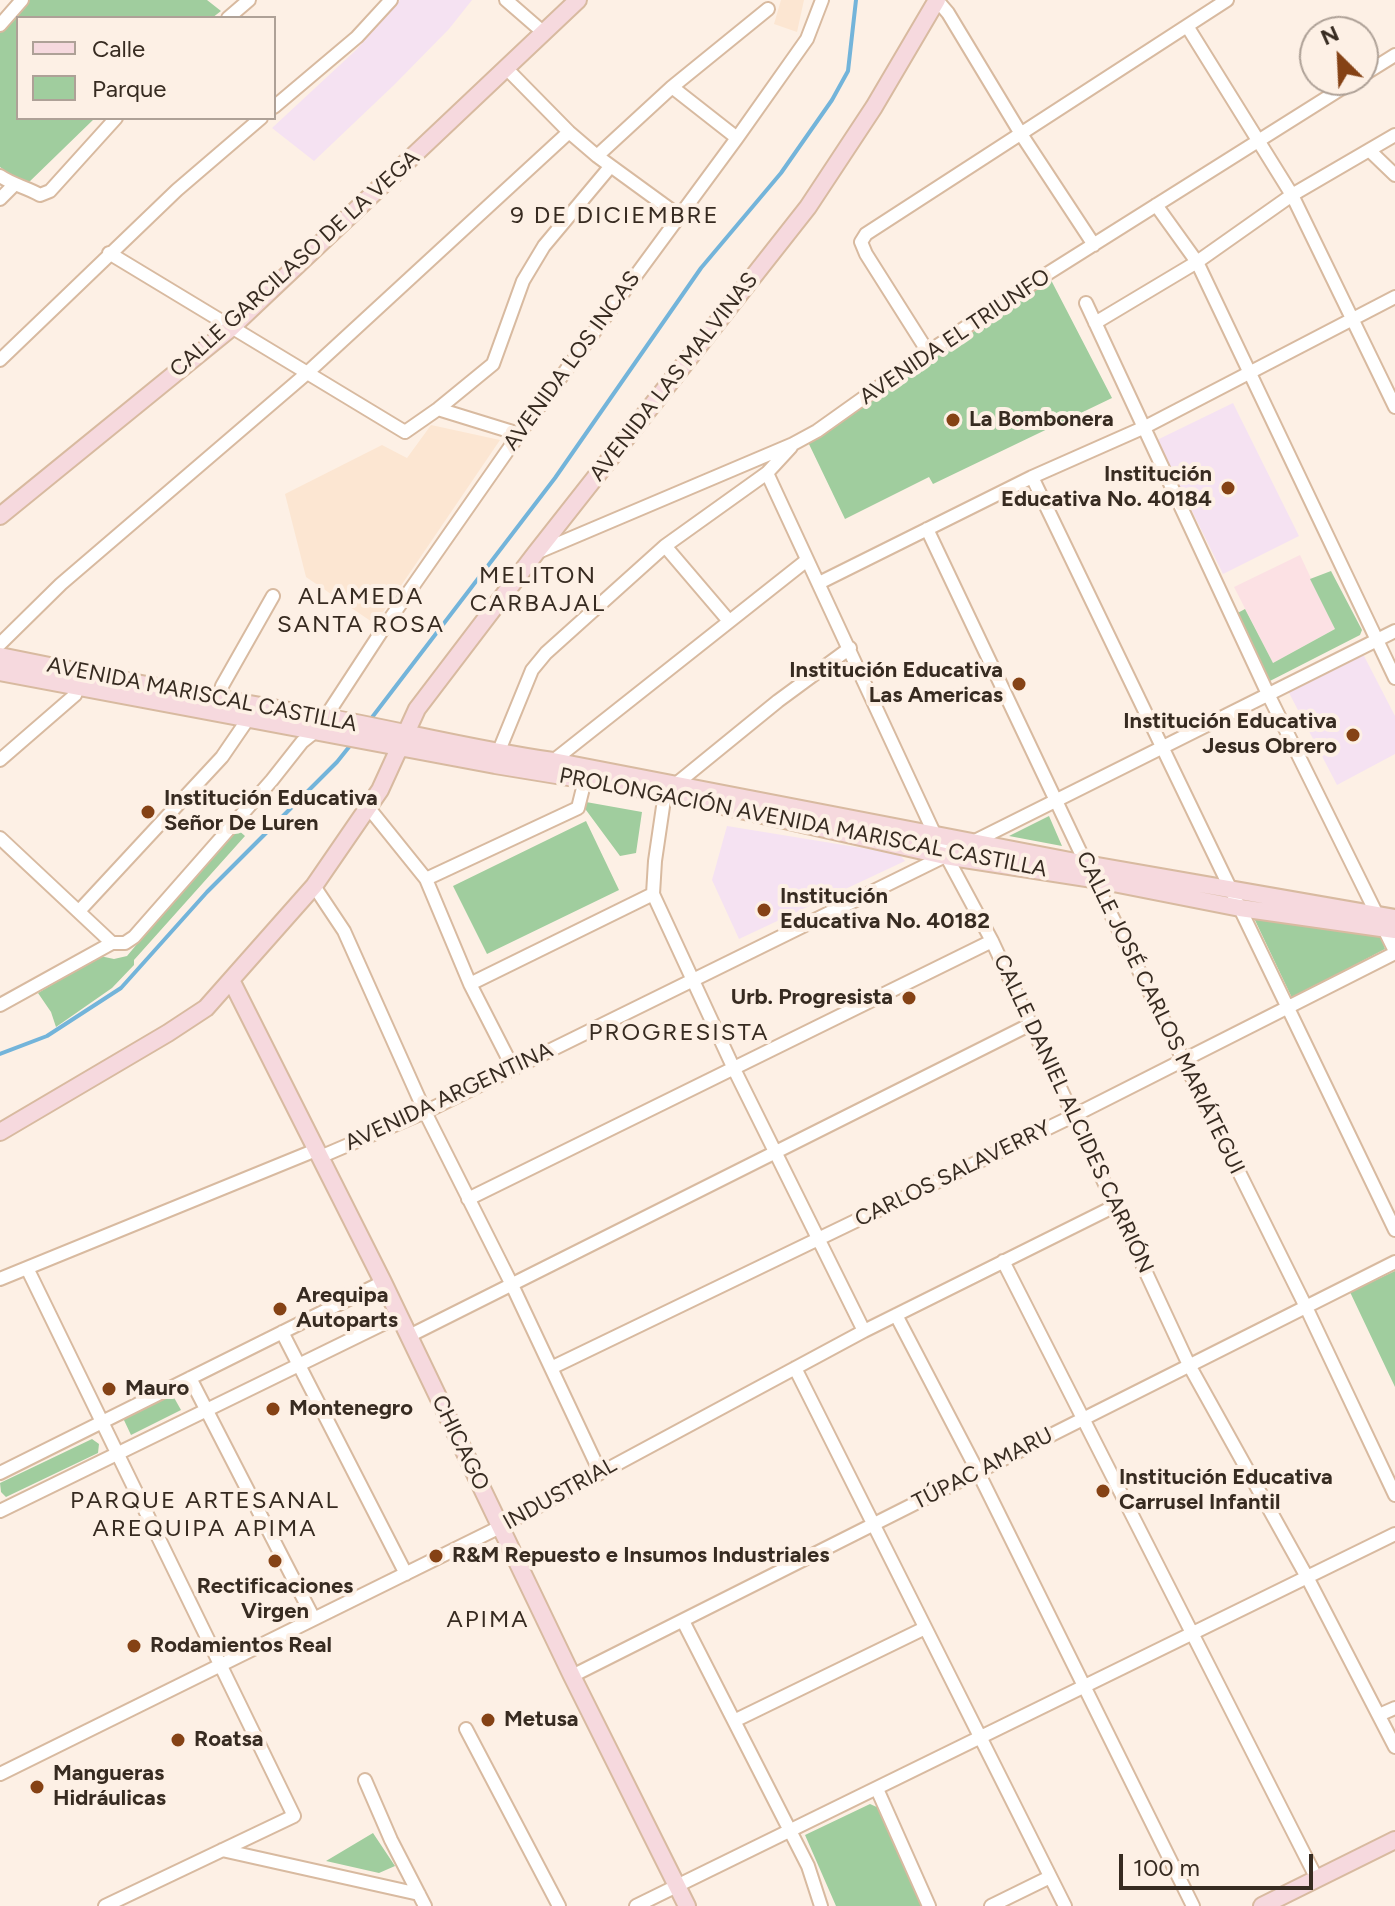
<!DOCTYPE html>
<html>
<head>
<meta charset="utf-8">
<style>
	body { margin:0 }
	#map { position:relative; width:1395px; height:1906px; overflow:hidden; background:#fdf0e5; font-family:Figtree,sans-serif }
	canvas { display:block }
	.legend { position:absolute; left:16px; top:16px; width:260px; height:104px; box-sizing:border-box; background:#fdf0e5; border:2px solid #aea197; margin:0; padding:10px 14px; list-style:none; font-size:24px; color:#372b21 }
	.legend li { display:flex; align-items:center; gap:16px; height:40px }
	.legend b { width:40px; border:2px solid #aea197 }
	.north { position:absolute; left:1299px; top:16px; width:80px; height:80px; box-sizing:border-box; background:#fdf0e5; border:2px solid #aea197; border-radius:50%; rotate:336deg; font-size:22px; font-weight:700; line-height:32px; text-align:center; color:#372b21 }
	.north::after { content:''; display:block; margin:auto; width:28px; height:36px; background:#854215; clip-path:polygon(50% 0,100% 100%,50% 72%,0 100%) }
	.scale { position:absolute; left:1119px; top:1854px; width:194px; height:36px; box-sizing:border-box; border:4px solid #372b21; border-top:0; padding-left:10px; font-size:24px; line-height:28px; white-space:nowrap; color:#372b21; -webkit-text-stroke:6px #fdf0e5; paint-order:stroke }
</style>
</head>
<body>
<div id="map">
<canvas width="1395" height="1906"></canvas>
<ul class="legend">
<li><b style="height:10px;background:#f6d9de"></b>Calle</li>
<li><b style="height:22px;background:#a0cd9e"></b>Parque</li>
</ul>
<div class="north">N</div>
<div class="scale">100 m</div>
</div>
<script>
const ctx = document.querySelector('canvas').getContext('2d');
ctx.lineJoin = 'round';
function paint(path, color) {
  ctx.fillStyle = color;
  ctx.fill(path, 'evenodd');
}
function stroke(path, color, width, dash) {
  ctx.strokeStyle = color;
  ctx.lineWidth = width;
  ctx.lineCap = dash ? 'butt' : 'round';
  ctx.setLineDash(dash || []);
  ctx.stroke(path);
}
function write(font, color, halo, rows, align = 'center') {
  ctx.font = font + ' Figtree,sans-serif';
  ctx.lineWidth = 8;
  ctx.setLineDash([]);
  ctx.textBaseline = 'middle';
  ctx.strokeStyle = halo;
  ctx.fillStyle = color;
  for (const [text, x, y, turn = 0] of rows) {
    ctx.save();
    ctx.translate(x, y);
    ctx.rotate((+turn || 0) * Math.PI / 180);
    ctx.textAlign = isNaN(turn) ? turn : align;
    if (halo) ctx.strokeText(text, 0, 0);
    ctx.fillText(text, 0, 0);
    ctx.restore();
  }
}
paint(new Path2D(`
	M 1300,555 L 1335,629 L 1273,663 L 1234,587 Z`), '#fce1e4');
paint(new Path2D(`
	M 781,0 L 804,0 L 797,32 L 774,24 Z
	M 431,425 L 500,440 L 375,624 L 306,577 L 285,494 L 382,445 L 407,458 Z`), '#fce6d2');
paint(new Path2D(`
	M 400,0 L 472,0 L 449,29 L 394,85 L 314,161 L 272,128 L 356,50 Z
	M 1233,403 L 1299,536 L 1223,574 L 1157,440 Z
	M 1362,652 L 1395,716 L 1395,754 L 1337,785 L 1287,689 Z
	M 727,826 L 899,854 L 905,861 L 739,939 L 712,880 Z`), '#f5e2f2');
paint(new Path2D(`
	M 29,0 L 207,0 L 221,11 L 212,18 L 18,18 L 18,118 L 95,118 L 25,186 L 0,167 L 0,32 Z
	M 1051,280 L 1112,398 L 933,484 L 929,477 L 845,519 L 808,442 Z
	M 1331,571 L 1362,630 L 1360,635 L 1266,683 L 1232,616 L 1245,609 L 1273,663 L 1335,629 L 1310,579 Z
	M 586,802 L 642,812 L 636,853 L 620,856 L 586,810 Z
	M 1049,816 L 1062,846 L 1009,836 Z
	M 586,821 L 619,890 L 487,954 L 453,886 Z
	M 237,829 L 245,836 L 134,960 L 134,965 L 112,988 L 56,1027 L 51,1012 L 38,993 L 100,956 L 114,959 L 127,956 L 215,851 Z
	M 1253,916 L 1381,935 L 1385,949 L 1292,998 Z
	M 1395,1271 L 1395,1387 L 1350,1292 Z
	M 172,1394 L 181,1410 L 131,1435 L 123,1418 Z
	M 92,1439 L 99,1444 L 98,1453 L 6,1497 L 1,1492 L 0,1483 Z
	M 870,1804 L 879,1808 L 925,1906 L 836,1906 L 805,1835 Z
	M 373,1833 L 395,1866 L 379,1873 L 326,1861 Z`), '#a0cd9e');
stroke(new Path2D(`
	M 370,720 L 555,478 L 701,268 L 781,173 L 832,100 L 848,71 L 856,0
	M 0,1054 L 47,1036 L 121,988 L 207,892 L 337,762 L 353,742`), '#73b4da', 4);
const street = new Path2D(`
	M 506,0 L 544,33
	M 937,0 L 948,13 L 1021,134 L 1094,245
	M 228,18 L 249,0
	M 0,25 L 22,0
	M 1187,26 L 1292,195 L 1395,407
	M 507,69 L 569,132 L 597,156 L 678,215
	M 1363,75 L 1395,55
	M 672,87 L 737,138
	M 274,107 L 357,37 L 391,0
	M 1369,150 L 1395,175
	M 597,156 L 672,87 L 768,9
	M 0,176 C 13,185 26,187 40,195 L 50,191 L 116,118
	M 0,199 L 13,186
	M 1156,205 L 1197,262 L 1395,678
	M 109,253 L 405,432 L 438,409 L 493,364 L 523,281 L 544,246 L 610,167
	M 1086,303 L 1268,694 L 1395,951
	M 1095,323 L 1197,262 L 1292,195 L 1395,135
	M 928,352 L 866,254 L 861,242 L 866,234 L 1227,0
	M 0,360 L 177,190 L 261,118
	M 438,409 L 519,434
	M 767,473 L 935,835 L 992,941 L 1189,1365 L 1307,1577 L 1395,1747
	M 1032,477 L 1395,1230
	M 927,529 L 1086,864 L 1306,1307 L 1395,1495
	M 665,546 L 729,621
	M 536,553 L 793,444 L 817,431 L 928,352 L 1050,272 L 1355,80
	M 819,583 L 1032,477 L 1145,427 L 1395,297
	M 0,644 L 61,584 L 306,374 L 569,132
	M 850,648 L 778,701 L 665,793 L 655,861 L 653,894 L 734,1069 L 864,1331
	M 217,705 L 222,686 L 273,596
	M 496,758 L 532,670 L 546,653 L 665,546 L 767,473 L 791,447
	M 0,760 L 75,695 L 82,679
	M 553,761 L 807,560
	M 368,807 L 426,879 L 470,984 L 513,1068
	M 0,838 L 112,943
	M 426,879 L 578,808 L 587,772
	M 314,886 L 344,931 L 425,1112 L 512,1285 L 600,1472
	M 80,910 L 222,757 L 248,719
	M 470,984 L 653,894
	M 0,1005 L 112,943 L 125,943 L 134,937 L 272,780 L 302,742 L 317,730 L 385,626 L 522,430 L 737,138 L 807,39 L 822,0
	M 320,1157 L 425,1112 L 945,856 L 1395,631
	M 468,1199 L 992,941
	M 1003,1261 L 1317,1879
	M 27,1268 L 294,1816 L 105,1906
	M 0,1279 L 316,1150
	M 896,1315 L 978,1472 L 1193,1906
	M 282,1332 L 406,1574
	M 409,1336 L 1031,1024
	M 551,1368 L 1073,1116 L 1395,953
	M 795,1368 L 1065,1906
	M 190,1378 L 314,1619
	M 0,1473 L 383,1282
	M 0,1511 L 399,1316
	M 683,1621 L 808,1866 L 821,1906
	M 572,1676 L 1395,1262
	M 1379,1715 L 1395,1708
	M 734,1721 L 925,1628
	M 466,1729 L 559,1906
	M 0,1774 L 500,1527 L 864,1331 L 1115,1206
	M 365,1780 L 391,1840 L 425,1906
	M 877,1789 L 929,1906
	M 222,1850 L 419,1894
	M 636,1906 L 1395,1534
	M 991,1906 L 1050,1877`);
const secondary = new Path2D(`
	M 0,516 L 231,328 L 578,0
	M 0,656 C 108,678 216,699 325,717 C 401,731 476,750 553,761 L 1086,864 L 1395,918
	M 0,672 L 495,765 L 648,790
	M 678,796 L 945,856 L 1093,879 L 1240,908 L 1395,930
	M 232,982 L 383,1282 L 572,1676 L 687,1906
	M 0,1132 L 168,1033 L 206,1008 L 314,886 L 380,790 L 417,709 L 535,554 L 808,207 L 874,107 L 937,0
	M 1262,1906 L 1395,1840`);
stroke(street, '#d8baa0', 16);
stroke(secondary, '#d8baa0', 20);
stroke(street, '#fff', 12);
stroke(secondary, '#f6d9de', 16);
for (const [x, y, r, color] of [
	[953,420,8,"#854215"],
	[1228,488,8,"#854215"],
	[1019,684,8,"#854215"],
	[1353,735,8,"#854215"],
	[148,812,8,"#854215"],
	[764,910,8,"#854215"],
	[909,998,8,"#854215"],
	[280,1309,8,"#854215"],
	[109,1389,8,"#854215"],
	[273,1409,8,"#854215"],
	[1103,1491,8,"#854215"],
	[436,1556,8,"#854215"],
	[275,1561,8,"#854215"],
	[134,1646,8,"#854215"],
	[488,1720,8,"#854215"],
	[178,1740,8,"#854215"],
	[37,1787,8,"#854215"]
]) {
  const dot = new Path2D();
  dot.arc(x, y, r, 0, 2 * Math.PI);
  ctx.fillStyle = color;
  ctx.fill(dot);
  stroke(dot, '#fdf0e5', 3);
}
write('22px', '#372b21', '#fdf0e5', [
	["CALLE GARCILASO DE LA VEGA",295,264,-42],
	["AVENIDA EL TRIUNFO",955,337,-34],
	["AVENIDA LOS INCAS",572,361,-54],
	["AVENIDA LAS MALVINAS",674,377,-52],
	["AVENIDA MARISCAL CASTILLA",202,695,11],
	["PROLONGACIÓN AVENIDA MARISCAL CASTILLA",803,823,11],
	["CALLE JOSÉ CARLOS MARIÁTEGUI",1160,1013,64],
	["AVENIDA ARGENTINA",449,1097,-25],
	["CALLE DANIEL ALCIDES CARRIÓN",1073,1114,65],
	["CARLOS SALAVERRY",953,1174,-26],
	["CHICAGO",460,1443,64],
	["TÚPAC AMARU",983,1469,-27],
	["INDUSTRIAL",560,1494,-29]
]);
write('bold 22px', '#372b21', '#fdf0e5', [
	["La Bombonera",969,420],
	["Institución",1212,475,"right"],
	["Educativa No. 40184",1212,500,"right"],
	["Institución Educativa",1003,671,"right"],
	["Las Americas",1003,696,"right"],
	["Institución Educativa",1337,722,"right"],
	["Jesus Obrero",1337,747,"right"],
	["Institución Educativa",164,799],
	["Señor De Luren",164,824],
	["Institución",780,897],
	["Educativa No. 40182",780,922],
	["Urb. Progresista",893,998,"right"],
	["Arequipa",296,1296],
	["Autoparts",296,1321],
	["Mauro",125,1389],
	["Montenegro",289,1409],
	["Institución Educativa",1119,1478],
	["Carrusel Infantil",1119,1503],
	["R&M Repuesto e Insumos Industriales",452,1556],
	["Rectificaciones",275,1587,"center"],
	["Virgen",275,1612,"center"],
	["Rodamientos Real",150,1646],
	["Metusa",504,1720],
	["Roatsa",194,1740],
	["Mangueras",53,1774],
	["Hidráulicas",53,1799]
], 'left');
ctx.letterSpacing = '2px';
write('24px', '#372b21', '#fdf0e5', [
	["9 DE DICIEMBRE",615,216],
	["MELITON",538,576],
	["CARBAJAL",538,604],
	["ALAMEDA",361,597],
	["SANTA ROSA",361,625],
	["PROGRESISTA",679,1033],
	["PARQUE ARTESANAL",205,1501],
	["AREQUIPA APIMA",205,1529],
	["APIMA",488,1620]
]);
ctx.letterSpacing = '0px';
</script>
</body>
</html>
